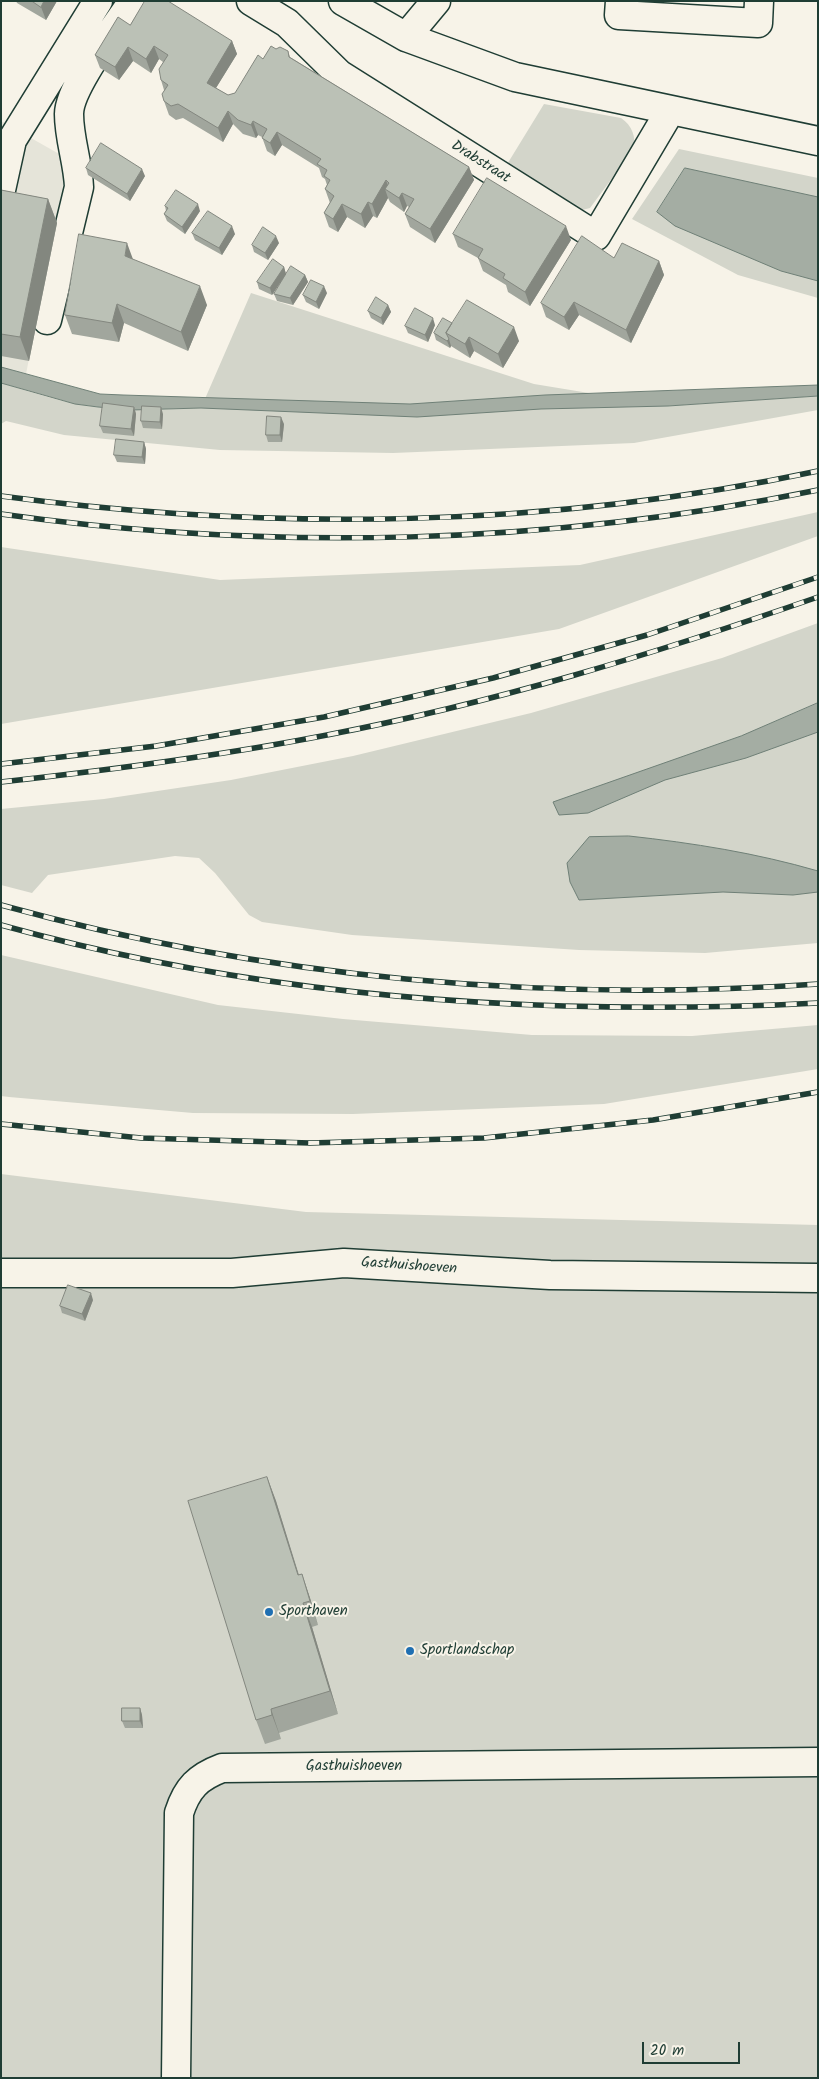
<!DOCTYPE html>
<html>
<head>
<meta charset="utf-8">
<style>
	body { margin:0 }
	#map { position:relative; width:819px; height:2079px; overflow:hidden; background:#f7f3e8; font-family:Kalam,sans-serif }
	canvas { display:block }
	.frame { position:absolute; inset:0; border:2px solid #1f3d34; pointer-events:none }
	.scale { position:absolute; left:642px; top:2042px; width:98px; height:22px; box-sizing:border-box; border:2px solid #1f3d34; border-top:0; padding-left:6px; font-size:15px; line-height:18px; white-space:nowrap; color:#1f3d34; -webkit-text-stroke:4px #f7f3e8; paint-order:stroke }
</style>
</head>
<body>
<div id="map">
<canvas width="819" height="2079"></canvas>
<div class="frame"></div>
<div class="scale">20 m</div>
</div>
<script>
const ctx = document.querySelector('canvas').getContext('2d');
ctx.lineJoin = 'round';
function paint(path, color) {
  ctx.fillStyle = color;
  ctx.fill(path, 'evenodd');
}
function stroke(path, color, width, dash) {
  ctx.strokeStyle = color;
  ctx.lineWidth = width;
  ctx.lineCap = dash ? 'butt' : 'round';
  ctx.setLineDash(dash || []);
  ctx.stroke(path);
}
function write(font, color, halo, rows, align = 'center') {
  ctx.font = font + ' Kalam,sans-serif';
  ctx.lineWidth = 4;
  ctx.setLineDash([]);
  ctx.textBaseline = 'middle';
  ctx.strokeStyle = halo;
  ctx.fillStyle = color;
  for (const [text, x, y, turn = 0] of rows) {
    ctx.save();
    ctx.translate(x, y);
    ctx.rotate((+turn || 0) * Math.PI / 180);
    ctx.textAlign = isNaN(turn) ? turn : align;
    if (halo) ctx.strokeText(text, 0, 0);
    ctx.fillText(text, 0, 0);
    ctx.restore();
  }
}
paint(new Path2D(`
	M 1,121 L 68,159 L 26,374 L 1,368 Z`), '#e5e4d9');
paint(new Path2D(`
	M 544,104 L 621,118 C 632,125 637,138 633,150 L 590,208 L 578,211 L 506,166 Z
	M 679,149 L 818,178 L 818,298 L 738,275 L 632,219 Z
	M 251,293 L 534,384 L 668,406 L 818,396 L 818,410 L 634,443 L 393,453 L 220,450 L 64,435 L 6,421 L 1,424 L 1,383 C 33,392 65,404 98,407 C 132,411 167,409 201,408 Z
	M 818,512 L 818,536 L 559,629 L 1,724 L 1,547 L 220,580 L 580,565 Z
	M 818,623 L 818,943 L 705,953 L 579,950 L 352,935 L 262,922 L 249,915 L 215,873 L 199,858 L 175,856 L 48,875 L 32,893 L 1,885 L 1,809 L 104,799 L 231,780 L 353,756 L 531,713 L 722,658 Z
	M 1,955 L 218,1005 L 343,1019 L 532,1035 L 692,1036 L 818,1025 L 818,1069 L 604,1104 L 353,1114 L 193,1113 L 9,1097 L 1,1096 Z
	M 1,1174 L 306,1212 L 818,1225 L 818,2078 L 1,2078 Z`), '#d3d5ca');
const water = new Path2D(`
	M 685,168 L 818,197 L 818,281 L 781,271 L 675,226 L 657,212 Z
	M 1,367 L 100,394 L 123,395 L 410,404 L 545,395 L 818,385 L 818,396 L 668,406 L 541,409 L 417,417 L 201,408 L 131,410 L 98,407 L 75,404 L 1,383 Z
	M 818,703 L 818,732 L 746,758 L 665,780 L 588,813 L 559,815 L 553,802 L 741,736 Z
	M 629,836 C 693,843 756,853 818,871 L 818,892 L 793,895 L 723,892 L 579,900 L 570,882 L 567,863 L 589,837 Z`);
paint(water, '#a4ada3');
stroke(water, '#6f8077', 1);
const minor = new Path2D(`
	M 251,1 L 287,23 L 339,74 L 596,236 L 670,111
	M 343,1 L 406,37 L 515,77 L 818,141
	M 620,1 L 619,15 L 758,23 L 759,1
	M 406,37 L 436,1
	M 1,190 L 12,140 L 98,1
	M 47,320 L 79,187 C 78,162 69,139 69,114 C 69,87 116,27 133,1
	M 1,1273 L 232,1273 L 344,1263 L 550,1275 L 818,1278
	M 176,2078 L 179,1813 C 187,1788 198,1777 222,1768 L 818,1762`);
stroke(minor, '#1f3d34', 31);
stroke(minor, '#f7f3e8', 28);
const rail = new Path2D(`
	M 1,496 C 272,532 550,528 818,471
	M 1,514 C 272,552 549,545 818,490
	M 1,764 L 156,746 L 324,717 L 493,678 L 647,635 L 818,577
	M 1,782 C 110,770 219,756 327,735 C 494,703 657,653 818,597
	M 1,905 C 265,978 545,1003 818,984
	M 1,925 C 267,999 543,1017 818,1003
	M 1,1124 L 141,1138 L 310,1143 L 484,1138 L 653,1120 L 818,1092`);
stroke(rail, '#1f3d34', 5.5);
stroke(rail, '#f7f3e8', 4, [11]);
paint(new Path2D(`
	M 16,1 L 57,1 L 46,20 L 17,3 Z
	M 130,25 L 232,41 L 237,54 L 216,88 L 228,95 L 235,93 L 263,59 L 276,49 L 288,51 L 290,57 L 469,167 L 474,180 L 435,243 L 410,227 L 405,214 L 409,207 L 407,206 L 404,212 L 390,202 L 388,198 L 377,218 L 373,216 L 365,228 L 347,217 L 338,232 L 329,227 L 324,213 L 330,203 L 325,189 L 327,185 L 325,179 L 322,177 L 319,168 L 282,145 L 275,156 L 267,151 L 262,137 L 258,135 L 256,138 L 243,134 L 233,124 L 223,142 L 183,118 L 176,120 L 169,115 L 164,101 L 164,90 L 161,80 L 163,62 L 159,59 L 151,73 L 133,61 L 119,80 L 100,68 L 95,55 Z
	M 86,168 L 145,176 L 130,201 L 88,175 Z
	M 1,190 L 48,199 L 57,223 L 29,361 L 1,356 Z
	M 165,206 L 200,211 L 185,234 L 167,221 L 164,214 L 166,211 Z
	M 192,233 L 235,234 L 222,255 L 195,240 Z
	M 453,234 L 571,240 L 530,306 L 508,292 L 506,285 L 483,271 L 478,258 L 458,247 Z
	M 279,243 L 268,260 L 254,252 L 252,245 Z
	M 614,258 L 659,261 L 664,275 L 631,343 L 579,315 L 569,330 L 546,317 L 541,303 Z
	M 133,260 L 207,305 L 188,351 L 124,323 L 119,342 L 72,334 L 65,315 Z
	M 284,267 L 286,274 L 305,275 L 308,282 L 293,305 L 277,301 L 274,294 L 285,275 L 272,295 L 259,289 L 257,282 Z
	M 327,293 L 319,309 L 306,302 L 303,295 Z
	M 388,305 L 391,312 L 383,325 L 371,318 L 368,311 Z
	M 452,323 L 519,341 L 503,368 L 474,351 L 470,358 L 451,346 L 450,348 L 436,340 L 434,333 Z
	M 435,325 L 428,342 L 408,333 L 405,326 Z
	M 134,407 L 136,414 L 134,436 L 103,433 L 100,426 Z
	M 163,414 L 162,429 L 143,428 L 141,421 Z
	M 284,424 L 282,442 L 268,442 L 266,435 Z
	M 144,442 L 146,449 L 145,464 L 117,462 L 114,455 Z
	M 93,1300 L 85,1321 L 62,1313 L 60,1306 Z
	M 267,1477 L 276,1501 L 299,1575 L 302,1574 L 310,1598 L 318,1625 L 312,1627 L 338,1714 L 279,1733 L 281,1739 L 265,1744 L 256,1720 Z
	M 140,1708 L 142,1715 L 143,1728 L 125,1728 L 122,1721 Z`), '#a1a69d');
paint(new Path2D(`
	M 44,1 L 57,1 L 46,20 L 41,7 Z
	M 232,41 L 237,54 L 211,96 L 207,83 Z
	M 154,46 L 159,59 L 151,73 L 146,59 Z
	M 128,47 L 133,61 L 119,80 L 115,67 Z
	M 228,111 L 233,124 L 223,142 L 218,128 Z
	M 253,121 L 258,135 L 256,138 L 251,125 Z
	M 277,132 L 282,145 L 275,156 L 270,143 Z
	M 469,167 L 474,180 L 435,243 L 430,229 Z
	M 142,169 L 145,176 L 130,201 L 127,194 Z
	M 386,180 L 390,192 L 385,189 L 388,198 L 377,218 L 372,204 Z
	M 402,193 L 407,206 L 404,212 L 399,198 Z
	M 48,199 L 57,223 L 29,361 L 20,337 Z
	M 368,202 L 373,216 L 365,228 L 361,214 Z
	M 198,204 L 200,211 L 185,234 L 182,227 Z
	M 342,204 L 347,217 L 338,232 L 333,219 Z
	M 232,226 L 235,234 L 222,255 L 219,248 Z
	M 566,226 L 571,240 L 530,306 L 525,292 Z
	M 276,236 L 279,243 L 268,260 L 265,253 Z
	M 127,243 L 134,262 L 125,256 Z
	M 659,261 L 664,275 L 631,343 L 626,330 Z
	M 284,267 L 286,274 L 272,295 L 270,288 Z
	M 305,275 L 308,282 L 293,305 L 290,298 Z
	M 200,286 L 207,305 L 188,351 L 181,332 Z
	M 324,286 L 327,293 L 319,309 L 316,302 Z
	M 574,302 L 579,315 L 569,330 L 564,317 Z
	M 117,304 L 124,323 L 119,342 L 112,323 Z
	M 388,305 L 391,312 L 383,325 L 381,318 Z
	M 433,318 L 435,325 L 428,342 L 425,335 Z
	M 514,327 L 519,341 L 503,368 L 498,354 Z
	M 469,337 L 474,351 L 470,358 L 465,344 Z
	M 449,339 L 451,346 L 450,348 L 447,341 Z
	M 134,407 L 136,414 L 134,436 L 131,429 Z
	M 161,407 L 163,414 L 162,429 L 160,422 Z
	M 281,417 L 284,424 L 282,442 L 280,435 Z
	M 144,442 L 146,449 L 145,464 L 142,457 Z
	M 91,1293 L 93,1300 L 85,1321 L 82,1314 Z
	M 267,1477 L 276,1501 L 306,1599 L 298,1575 Z
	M 302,1574 L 310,1598 L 318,1625 L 310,1601 Z
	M 303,1603 L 312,1627 L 338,1714 L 330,1691 Z
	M 140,1708 L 142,1715 L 143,1728 L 140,1721 Z
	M 271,1709 L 281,1739 L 272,1715 Z`), '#83877f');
const building = new Path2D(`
	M 32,1 L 44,1 L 41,7 Z
	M 145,1 L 168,1 L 232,41 L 207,83 L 228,95 L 235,93 L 258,55 L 263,59 L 271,46 L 276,49 L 280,47 L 288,51 L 289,57 L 469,167 L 430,229 L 405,214 L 414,199 L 402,193 L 399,198 L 385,189 L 389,183 L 386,180 L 372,204 L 368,202 L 361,214 L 342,204 L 333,219 L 324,213 L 334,196 L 325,189 L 330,180 L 324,176 L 327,170 L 317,164 L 321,159 L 277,132 L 270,143 L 262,138 L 267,129 L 253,121 L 251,125 L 238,120 L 228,111 L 218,128 L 178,104 L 171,106 L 164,101 L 162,94 L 168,85 L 161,80 L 159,69 L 168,55 L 154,46 L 146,59 L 128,47 L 115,67 L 95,55 L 118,17 L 130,25 Z
	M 101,143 L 142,169 L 127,194 L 86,168 Z
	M 487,178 L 566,226 L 525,292 L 503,278 L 505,274 L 478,258 L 483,249 L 453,234 Z
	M 1,190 L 48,199 L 20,337 L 1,334 Z
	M 176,190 L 198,204 L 182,227 L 164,214 L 168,208 L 165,206 Z
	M 208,211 L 232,226 L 219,248 L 192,233 Z
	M 263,227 L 276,236 L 265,253 L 252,245 Z
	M 79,234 L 127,243 L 125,256 L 200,286 L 181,332 L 117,304 L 112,323 L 65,315 Z
	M 582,236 L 614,258 L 622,243 L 659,261 L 626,330 L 574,302 L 564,317 L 541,303 Z
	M 273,259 L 284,267 L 270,288 L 257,282 Z
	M 291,266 L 305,275 L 290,298 L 274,294 Z
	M 311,280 L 324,286 L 316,302 L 303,295 Z
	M 376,297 L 388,305 L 381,318 L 368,311 Z
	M 467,300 L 514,327 L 498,354 L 469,337 L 465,344 L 446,333 Z
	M 415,308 L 433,318 L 425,335 L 405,326 Z
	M 443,318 L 452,323 L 446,333 L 449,339 L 447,341 L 434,333 Z
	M 103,403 L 134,407 L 131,429 L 100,426 Z
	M 142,406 L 161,407 L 160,422 L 141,421 Z
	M 267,416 L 281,417 L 280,435 L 266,435 Z
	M 116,439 L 144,442 L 142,457 L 114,455 Z
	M 68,1285 L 91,1293 L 82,1314 L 60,1306 Z
	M 267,1477 L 298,1575 L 302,1574 L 310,1601 L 303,1603 L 330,1691 L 271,1709 L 272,1715 L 256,1720 L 188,1501 Z
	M 122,1708 L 140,1708 L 140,1721 L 122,1721 Z`);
paint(building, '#bbc1b6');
stroke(building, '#83877f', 1);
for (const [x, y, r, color] of [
	[269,1612,5,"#1f6fb2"],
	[410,1651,5,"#1f6fb2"]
]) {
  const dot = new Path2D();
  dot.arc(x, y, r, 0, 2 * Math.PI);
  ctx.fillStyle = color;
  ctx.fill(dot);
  stroke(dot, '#f7f3e8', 2);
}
write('15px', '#1f3d34', '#f7f3e8', [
	["Drabstraat",480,163,32],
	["Gasthuishoeven",409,1267,4],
	["Gasthuishoeven",354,1767]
]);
write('15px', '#1f3d34', '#f7f3e8', [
	["Sporthaven",279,1612],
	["Sportlandschap",420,1651]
], 'left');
</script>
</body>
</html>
